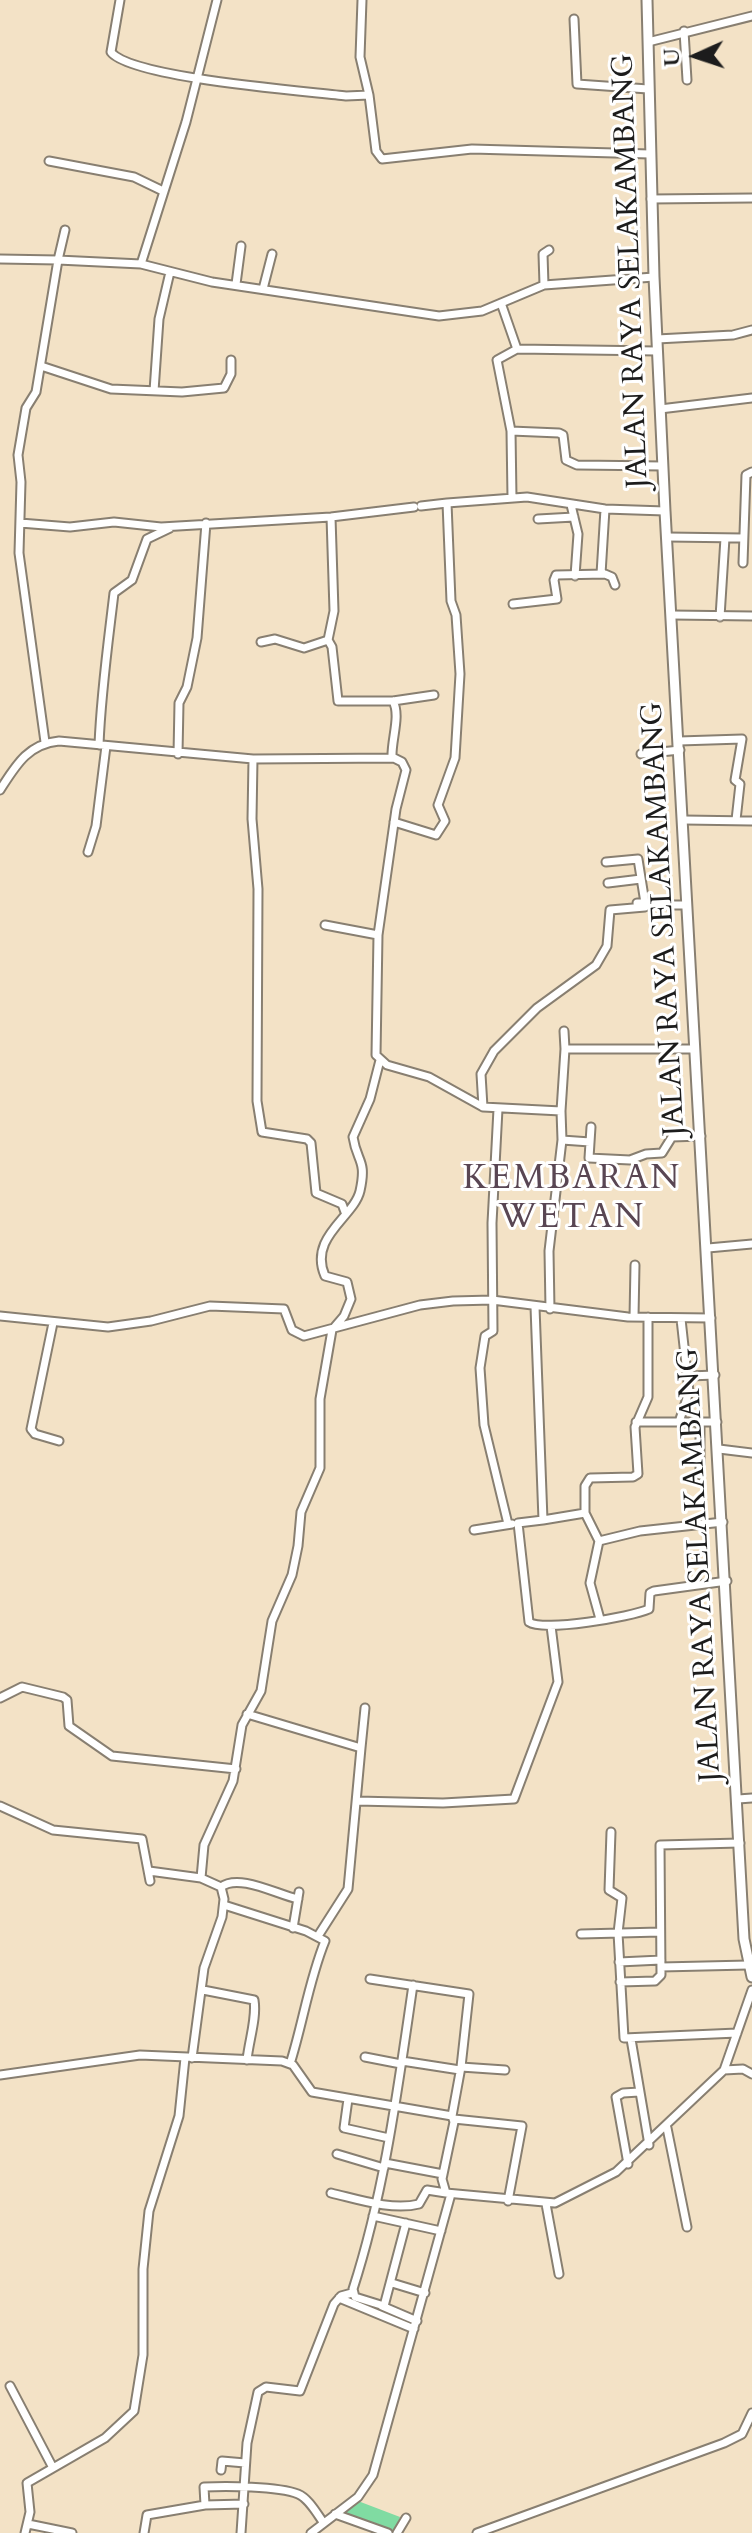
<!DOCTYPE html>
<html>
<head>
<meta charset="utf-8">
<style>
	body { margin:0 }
	#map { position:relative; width:752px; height:2533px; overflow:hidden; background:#f3e2c6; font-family:Cardo,serif }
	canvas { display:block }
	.north { position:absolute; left:656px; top:16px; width:80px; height:80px; -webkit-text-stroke:6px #fff; paint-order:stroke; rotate:267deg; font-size:22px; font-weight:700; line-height:32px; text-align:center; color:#1c1c1c }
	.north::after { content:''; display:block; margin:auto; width:28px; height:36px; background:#1c1c1c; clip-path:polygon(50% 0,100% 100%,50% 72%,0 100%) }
</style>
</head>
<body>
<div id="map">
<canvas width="752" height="2533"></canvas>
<div class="north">U</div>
</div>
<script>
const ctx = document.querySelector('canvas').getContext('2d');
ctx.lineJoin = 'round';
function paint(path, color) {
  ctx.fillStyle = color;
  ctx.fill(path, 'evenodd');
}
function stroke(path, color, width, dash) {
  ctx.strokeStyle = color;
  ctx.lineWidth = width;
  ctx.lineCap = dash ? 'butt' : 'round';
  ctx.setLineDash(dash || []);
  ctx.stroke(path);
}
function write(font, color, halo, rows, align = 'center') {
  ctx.font = font + ' Cardo,serif';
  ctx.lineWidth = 6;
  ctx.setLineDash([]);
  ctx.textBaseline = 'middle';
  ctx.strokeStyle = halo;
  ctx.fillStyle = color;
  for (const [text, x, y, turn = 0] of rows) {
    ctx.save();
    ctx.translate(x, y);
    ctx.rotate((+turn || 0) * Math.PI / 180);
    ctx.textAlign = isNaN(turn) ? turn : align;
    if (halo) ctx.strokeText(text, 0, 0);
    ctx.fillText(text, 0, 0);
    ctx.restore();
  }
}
paint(new Path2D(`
	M 358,2501 L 400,2517 L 394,2533 L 342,2514 Z`), '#80dba2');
const minor = new Path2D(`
	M 120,0 L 111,52 C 131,78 305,91 346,96 L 369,95 L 376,151 L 382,159 L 472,149 L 650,154
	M 362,0 L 360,57 L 369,95
	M 574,19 L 577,84 L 648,89
	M 684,31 L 687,80
	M 648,42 L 752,16
	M 49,161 L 134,177 L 163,191
	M 651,199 L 752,198
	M 0,259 L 58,260 L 65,230
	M 141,264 L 186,122 L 217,0
	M 236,284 L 241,246
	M 544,285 L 543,254 L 549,250
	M 263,289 L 272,254
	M 501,303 L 517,349 L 497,360 L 511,431 L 512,498
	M 657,339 L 733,335 L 752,330
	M 517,349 L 657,351
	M 41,366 L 111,389 L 182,392 L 224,388 L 231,374 L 231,360
	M 154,391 L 159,319 L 170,272
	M 660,409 L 752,398
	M 511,431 L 559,433 L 563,435 L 566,460 L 577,465 L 663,466
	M 571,505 L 578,534 L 575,576
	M 421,506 L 447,503
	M 538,519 L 574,517
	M 20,523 L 70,527 L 114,522 L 161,527 L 331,517 L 414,507
	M 667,537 L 743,538
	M 743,563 L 746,475 L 752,472
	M 601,574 L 605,509
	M 513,604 L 557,599 L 554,580 L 556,575 L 605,574 L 612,577 L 615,585
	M 672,615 L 752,616
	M 720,617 L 725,538
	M 328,640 L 334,611 L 331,517
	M 261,642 L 275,639 L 304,648 L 328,640 L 332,647 L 338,701 L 393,701 L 434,695
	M 679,741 L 742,739 L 735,780 L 740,784 L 736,820
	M 45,742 L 19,553 L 21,482 L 18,455 L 26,408 L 36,392 L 58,260 L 141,264 L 212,282 L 439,316 L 482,311 L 544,285 L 654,277
	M 99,745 C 101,693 108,644 114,593 L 132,580 L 147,539 L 170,528
	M 178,754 L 179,703 L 187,687 L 197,638 L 206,523
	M 641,754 L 680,750
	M 392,758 C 391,740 401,716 393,701
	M 253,759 L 252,819 L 258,889 L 257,1101 L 262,1132 L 307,1139 L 311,1143 L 316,1193 L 342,1204 L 345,1212
	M 0,790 C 16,765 28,744 59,741 L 253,759 L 394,758 L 402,762 L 406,770 L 396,809 L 378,935 L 376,1055 L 387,1065 L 429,1077 L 483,1107 L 561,1111 L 562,1140 L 549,1251 L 550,1309
	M 684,820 L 752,821
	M 394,822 L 436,835 L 445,821 L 438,805 L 455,758 L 460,674 L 456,615 L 451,601 L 447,503 L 527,497 L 605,509 L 665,511
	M 88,852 L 96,826 L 106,746
	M 606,862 L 638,859 L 645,903 L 637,903
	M 608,883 L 641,879
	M 645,905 L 687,905
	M 325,925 L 378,935
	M 564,1031 L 565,1049
	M 483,1107 L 481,1074 L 494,1051 L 537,1008 L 596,965 L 607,946 L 610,910 L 645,907
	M 498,1109 L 492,1223 L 493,1331 L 485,1336 L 480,1368 L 484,1425 L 508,1524
	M 561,1111 L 565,1049 L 695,1049
	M 591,1127 L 589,1158 L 630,1160 L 646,1154 L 662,1153 L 672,1137 L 701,1136
	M 562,1140 L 590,1142
	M 708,1248 L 752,1244
	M 535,1307 L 543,1520 L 518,1523 L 529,1622 C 543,1632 631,1617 649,1609 L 650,1593 L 654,1591 L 727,1581
	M 0,1316 L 108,1327 L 151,1321 L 210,1306 L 284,1309 L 292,1330 L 304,1336 L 420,1305 L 453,1301 L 492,1300 L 628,1317 L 711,1318
	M 634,1317 L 635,1265
	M 53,1323 L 31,1429 L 35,1434 L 59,1441
	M 689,1376 L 715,1375
	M 636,1422 L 717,1422
	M 679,1422 L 689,1392 L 681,1319
	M 719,1449 L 752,1453
	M 700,1475 L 700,1422
	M 543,1520 L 585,1513
	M 474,1530 L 512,1524
	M 599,1541 L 640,1531 L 723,1522
	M 600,1619 L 590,1583 L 599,1541 L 585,1513 L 585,1486 L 590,1478 L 633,1477 L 638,1474 L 635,1427 L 648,1397 L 648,1317
	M 0,1698 L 22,1687 L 63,1697 L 67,1700 L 69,1726 L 112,1756 L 236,1769
	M 247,1714 L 361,1748 L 348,1889 L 318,1936
	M 361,1748 L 365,1708
	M 738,1799 L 752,1798
	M 357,1801 L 443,1803 L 514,1799 L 558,1682 L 551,1626
	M 0,1806 L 53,1830 L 142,1839 L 150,1881
	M 611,1832 L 609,1890 L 622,1898 L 618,1933 L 624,2038 L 737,2033
	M 149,1871 L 201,1878
	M 221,1887 C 239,1873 278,1895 298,1899
	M 224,1905 L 306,1931 L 325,1941 C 309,1980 303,2023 290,2064
	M 293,1928 L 299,1892
	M 581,1934 L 660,1932
	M 619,1962 L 661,1960
	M 661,1967 L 748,1965
	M 370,1979 L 469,1994 L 461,2067
	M 620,1982 L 655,1981 L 661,1975 L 660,1845 L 740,1843
	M 203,1990 L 254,2000 C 257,2018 249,2040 247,2060
	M 631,2039 L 649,2145
	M 365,2057 L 401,2064
	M 192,2058 L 204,1968 L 222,1917 L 224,1899 L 221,1887 L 201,1878 L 204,1845 L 233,1781 L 242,1725 L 261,1691 L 272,1621 L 292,1575 L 298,1546 L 301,1512 L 320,1468 L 320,1399 L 332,1330 L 344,1316 L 351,1299 L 347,1282 L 325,1276 C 308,1237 354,1217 360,1191 C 367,1159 357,1163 353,1137 L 370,1099 L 380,1060
	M 402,2061 L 460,2070
	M 724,2070 L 743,2069 L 752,2074
	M 0,2075 L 140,2055 L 282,2061 L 293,2065 L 312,2092 L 452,2116 L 454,2122 L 442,2179 L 446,2193 L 555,2203 L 616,2172 L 724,2070 L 752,1990
	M 348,2099 L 344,2128 L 389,2138
	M 452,2116 L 461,2067 L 505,2070
	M 454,2119 L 522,2126 L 508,2201
	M 667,2128 L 687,2227
	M 337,2154 L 384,2168
	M 385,2163 L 443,2174
	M 628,2164 L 616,2097 L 623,2093 L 639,2092
	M 331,2193 C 357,2199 392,2211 419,2204 L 427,2190 L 446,2193
	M 546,2204 L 559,2274
	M 373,2216 L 441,2231
	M 406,2223 L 384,2306 L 355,2297 L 353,2289 C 385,2190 398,2087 413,1985
	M 392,2283 L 425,2293
	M 339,2298 L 414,2329
	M 382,2306 L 417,2321
	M 10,2386 L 52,2466
	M 221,2470 L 222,2461 L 245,2463
	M 205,2505 L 204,2487 C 225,2486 278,2486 298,2494 C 308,2498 316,2512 323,2522
	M 335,2514 L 388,2533
	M 28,2524 L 72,2533
	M 25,2533 L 30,2512 L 27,2483 L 105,2438 L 134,2411 L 143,2355 L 143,2269 L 149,2211 L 179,2116 L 185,2058
	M 144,2533 L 147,2515 L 205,2505 L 244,2504
	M 241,2533 L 247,2443 L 258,2392 L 266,2387 L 300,2391 L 334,2304 L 341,2296 L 352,2293
	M 311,2533 L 358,2497 L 373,2475 L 451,2194
	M 397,2533 L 406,2518
	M 477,2533 L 724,2443 L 742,2434 L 752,2413`);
const major = new Path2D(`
	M 647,0 L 654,277 L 665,511 L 744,1939 L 752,1977`);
stroke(minor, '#887f71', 11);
stroke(major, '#887f71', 13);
stroke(minor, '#fff', 7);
stroke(major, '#fff', 9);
write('30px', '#1c1c1c', '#fff', [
	["JALAN RAYA SELAKAMBANG",632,271,-92],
	["JALAN RAYA SELAKAMBANG",665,919,-93],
	["JALAN RAYA SELAKAMBANG",701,1565,-93]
]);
ctx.letterSpacing = '2px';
write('34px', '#594653', '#fff', [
	["KEMBARAN",572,1180],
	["WETAN",572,1219]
]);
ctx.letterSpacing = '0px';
</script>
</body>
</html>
